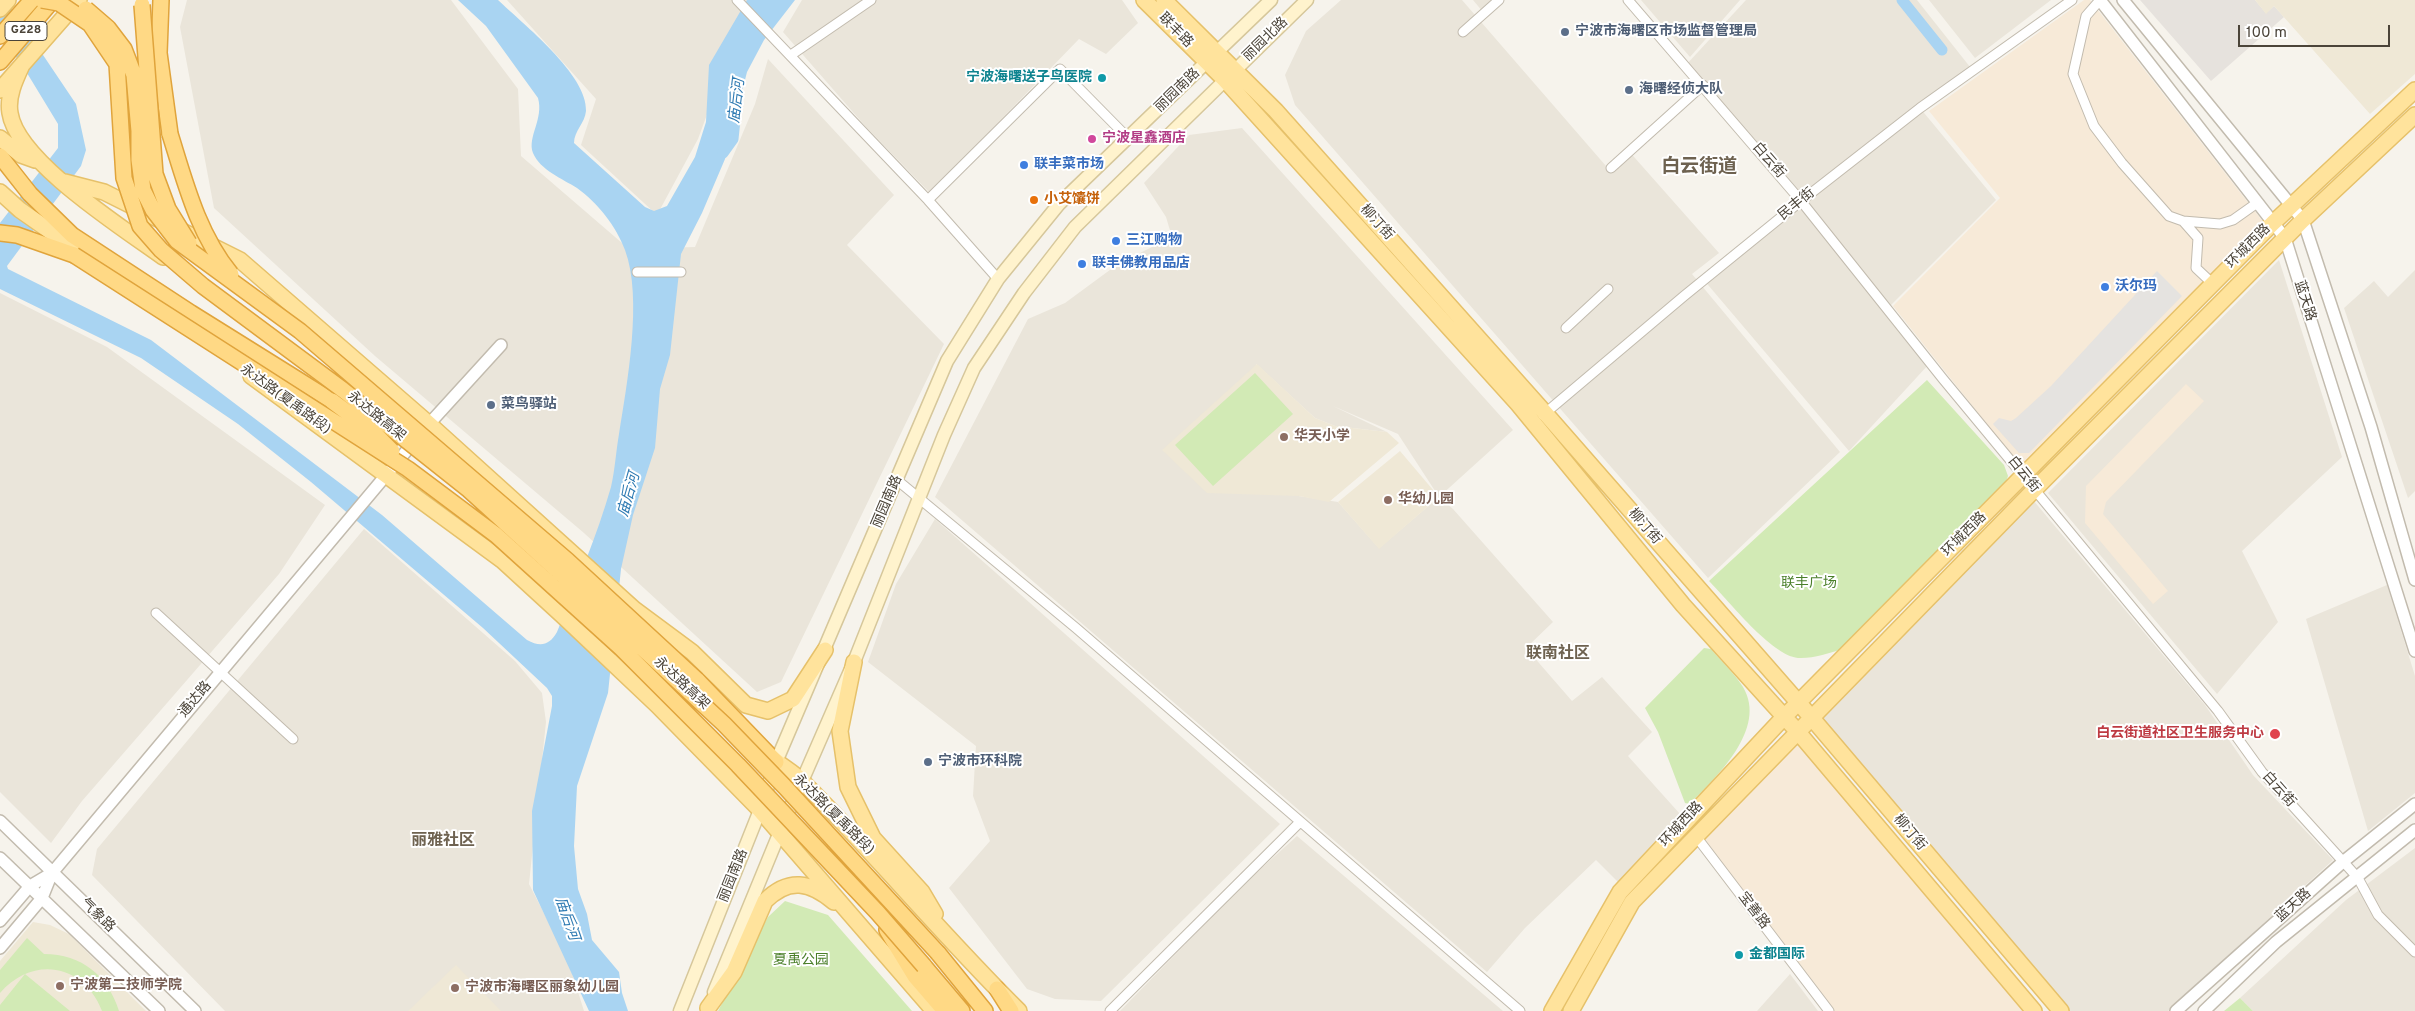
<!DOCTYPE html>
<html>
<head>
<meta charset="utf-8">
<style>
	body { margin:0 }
	#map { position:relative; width:2415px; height:1011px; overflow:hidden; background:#f6f3ec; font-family:Overpass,sans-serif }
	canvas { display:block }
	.scale { position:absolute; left:2238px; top:25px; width:152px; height:22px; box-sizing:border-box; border:2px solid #4b4439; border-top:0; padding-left:6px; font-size:15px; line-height:18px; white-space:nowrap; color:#4b4439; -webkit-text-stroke:4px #fff; paint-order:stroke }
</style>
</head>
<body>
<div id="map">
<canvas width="2415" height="1011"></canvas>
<div class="scale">100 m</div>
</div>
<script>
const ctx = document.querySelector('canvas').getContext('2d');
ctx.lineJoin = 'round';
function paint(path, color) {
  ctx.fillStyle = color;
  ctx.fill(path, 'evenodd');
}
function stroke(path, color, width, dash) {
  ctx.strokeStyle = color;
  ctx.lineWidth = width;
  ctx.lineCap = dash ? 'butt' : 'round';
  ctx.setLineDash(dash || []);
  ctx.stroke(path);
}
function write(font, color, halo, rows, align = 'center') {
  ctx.font = font + ' Overpass,"Noto Sans SC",sans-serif';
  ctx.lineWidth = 4;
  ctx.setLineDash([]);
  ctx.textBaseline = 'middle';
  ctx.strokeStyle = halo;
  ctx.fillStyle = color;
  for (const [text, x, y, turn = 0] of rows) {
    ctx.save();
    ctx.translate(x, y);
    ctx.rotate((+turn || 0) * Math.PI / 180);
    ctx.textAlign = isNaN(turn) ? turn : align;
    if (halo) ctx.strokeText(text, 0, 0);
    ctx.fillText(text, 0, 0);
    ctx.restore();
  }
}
paint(new Path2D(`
	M 187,0 L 451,0 L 518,89 L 521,156 L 629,249 L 695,247 L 755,104 L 768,59 L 894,195 L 847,245 L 944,344 L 781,682 L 757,692 L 584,533 L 375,356 L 214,208 L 180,27 Z
	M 507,0 L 749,0 L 698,139 L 657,215 L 581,145 L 596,99 Z
	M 802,0 L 1122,0 L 1138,23 L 1106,54 L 1079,39 L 930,193 L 866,127 L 783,32 Z
	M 1341,0 L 1462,0 L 1606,166 L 1627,149 L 1719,253 L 1692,274 L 1840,452 L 1708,578 L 1295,105 L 1285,75 L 1306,31 Z
	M 1473,0 L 1497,0 L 1483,12 Z
	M 1641,0 L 1740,0 L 1690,57 Z
	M 1746,0 L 1917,0 L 1974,72 L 1920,108 L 1996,200 L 1885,311 L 1929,364 L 1849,451 L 1703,279 L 1801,201 L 1686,65 Z
	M 1929,0 L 2051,0 L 1975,58 Z
	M 1242,128 L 1513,430 L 1439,497 L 1453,509 L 1553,622 L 1526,648 L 1572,701 L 1602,677 L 1652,732 L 1628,756 L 1680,814 L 1618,882 L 1596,860 L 1525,928 L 1487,972 L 935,497 L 1028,319 L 1065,303 L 1118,264 L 1172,237 L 1166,217 L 1144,183 L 1189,135 ZM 1256,364 L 1315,418 L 1335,426 L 1387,432 L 1333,406 L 1398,434 L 1439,497 L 1379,548 L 1338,502 L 1299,496 Z
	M 2279,260 L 2342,457 L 2242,551 L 2278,622 L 2217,694 L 2048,493 Z
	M 2415,270 L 2415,491 L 2408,498 L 2344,308 L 2374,281 L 2388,297 Z
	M 0,293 L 107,347 L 325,505 L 279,574 L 82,801 L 51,843 L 0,792 Z
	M 2033,500 L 2205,705 L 2253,775 L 2333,860 L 2168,1011 L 2070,1011 L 1818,717 Z
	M 935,519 L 1280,824 L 1101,1001 L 1055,999 L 1027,989 L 949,888 L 990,841 L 973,796 L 976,746 L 868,662 L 896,584 Z
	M 364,529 L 515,661 L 542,693 L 546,722 L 529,884 L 568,960 L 584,1011 L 225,1011 L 92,875 L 97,849 Z
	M 2387,585 L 2415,676 L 2415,793 L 2368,831 L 2306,619 Z
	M 1297,836 L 1503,1011 L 1120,1011 L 1244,884 Z
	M 2415,848 L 2415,1011 L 2253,1011 L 2240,998 L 2346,900 Z
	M 1790,974 L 1818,1011 L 1757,1011 Z`), '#eae5da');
paint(new Path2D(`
	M 2084,0 L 2090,0 L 2264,223 L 2028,462 L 2021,467 L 1893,306 L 2000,198 L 1929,111 Z
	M 2186,384 L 2204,401 L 2106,502 L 2103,514 L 2168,591 L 2153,604 L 2085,523 L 2086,486 Z
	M 1798,737 L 2030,1011 L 1833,1011 L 1701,836 Z`), '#f7ead8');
paint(new Path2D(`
	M 2140,0 L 2255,0 L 2266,13 L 2274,6 L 2284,17 L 2211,81 Z`), '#e6e2dd');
paint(new Path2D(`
	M 2255,0 L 2415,0 L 2415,74 L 2370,114 L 2274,6 L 2266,14 Z
	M 1257,364 L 1315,418 L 1335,426 L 1387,432 L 1399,443 L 1329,502 L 1299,496 L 1207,493 L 1162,450 Z
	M 1400,451 L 1439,497 L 1379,549 L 1338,502 Z
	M 33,922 L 50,925 L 69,934 L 146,1011 L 0,1011 L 0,961 Z
	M 456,965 L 501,1011 L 408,1011 Z`), '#efe8d6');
paint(new Path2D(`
	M 1255,373 L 1293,414 L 1213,486 L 1175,445 Z
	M 1927,380 L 2004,465 L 2008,476 L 2005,485 L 1843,649 C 1829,653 1812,659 1798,658 C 1771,655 1729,601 1709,581 Z
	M 1704,648 L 1711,649 C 1721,661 1734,673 1743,687 C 1768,729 1716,777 1690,804 L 1685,803 L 1658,732 L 1645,708 Z
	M 785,901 L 828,915 L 912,1011 L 718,1011 L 768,917 Z
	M 27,938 L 44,954 C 82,954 108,976 119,1011 L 102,1011 C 84,964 33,955 0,993 L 0,970 Z
	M 25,974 L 70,1011 L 0,1011 L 0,1005 Z
	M 2240,998 L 2253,1011 L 2224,1011 Z`), '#d2eab5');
paint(new Path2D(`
	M 2157,271 L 2182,296 L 2029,453 L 2019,453 L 1993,424 L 1999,418 L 2011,421 L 2016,418 L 2051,386 Z`), '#e5e3e0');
paint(new Path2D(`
	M 0,0 L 6,0 L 76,104 L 86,150 L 81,166 L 7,266 L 8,269 L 151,340 L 382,515 L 527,640 C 540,647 549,646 557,632 C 576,585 597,536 611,487 C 615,470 616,451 619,434 C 627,384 643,298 625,250 C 616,226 598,203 577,188 C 563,179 540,170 533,153 C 527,137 544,119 538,98 L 486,26 L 458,0 L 498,0 C 523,24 588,75 586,111 C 585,123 574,131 574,143 L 645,207 L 654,211 L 667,206 L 695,157 L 706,122 L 709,65 L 747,0 L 795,0 L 764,40 L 747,72 L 725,159 L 702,213 L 681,254 L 670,355 L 660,389 L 655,448 L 633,515 L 621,569 L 608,693 L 577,786 L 574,846 L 578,889 L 587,914 L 592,940 L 619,972 L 622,993 L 628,1011 L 589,1011 L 533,890 L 532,811 L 552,706 L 552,696 L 547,688 L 483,628 L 311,482 L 238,424 L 141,358 L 0,289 L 0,223 L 58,148 L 58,124 L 27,73 L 0,33 Z`), '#a9d4f2');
stroke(new Path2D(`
	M 1902,0 L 1942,50
	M 723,153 L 733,139 L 735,120`), '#a9d4f2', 11);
const minor = new Path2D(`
	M 737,0 L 928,200 L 998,279
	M 1628,0 L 1801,201 L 1943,379 L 2218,711 L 2262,772 L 2358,878 L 2378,915 L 2415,952
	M 2100,0 L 2086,16 L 2073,74 L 2094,126 L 2122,163 L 2169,216 L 2183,221 L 2220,224 L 2233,220 L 2257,203
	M 1463,32 L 1499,0
	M 791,55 L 871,0
	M 1611,168 L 1703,85
	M 928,200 L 1060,69 L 1128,138
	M 2183,221 L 2198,238 L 2196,268 L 2213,284
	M 637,272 L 681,272
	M 1566,328 L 1608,289
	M 1543,415 L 1684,296 L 1801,201 L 1920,108 L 2072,0
	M 897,480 L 1076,628 L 1520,1011
	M 156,613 L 293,739
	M 1695,835 L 1829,1011
	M 1110,1011 L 1300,822`);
const tertiary = new Path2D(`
	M 2100,0 L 2285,238 L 2415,651
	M 2123,0 L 2303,220 L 2371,427 L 2415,580
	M 0,821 L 195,1011
	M 0,858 L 159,1011
	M 52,873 L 429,424 L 501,345
	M 0,921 L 30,886 L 52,873 L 42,898 L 0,948
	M 2176,1011 L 2344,861 L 2415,804
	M 2204,1011 L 2276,942 L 2415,830`);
const secondary = new Path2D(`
	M 714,992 L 779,834 L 854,662 L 944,435 L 974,368 L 1024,293 L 1075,227 L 1307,0
	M 680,1011 L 760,810 L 776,762 L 947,361 L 998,279 L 1059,204 L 1271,0`);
const primary = new Path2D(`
	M 1144,0 L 1225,80 L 1518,404 L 1683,605 L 1798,732 L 2034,1011
	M 1164,0 L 1276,111 L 1546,414 L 1811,717 L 2061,1011
	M 0,9 L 8,0
	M 22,65 C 15,80 7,97 10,113 C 17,161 123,228 163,257
	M 0,90 L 79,0
	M 0,138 L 21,155 L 35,160
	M 65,182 L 104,192 L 240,260 L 429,424 L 634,609 L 692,652 L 746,705 L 768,711 L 793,699 L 825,650
	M 0,192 L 20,210 L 87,257
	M 251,376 L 503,561 L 563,616 L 657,705 L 760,810 L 934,1011
	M 854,662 L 840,731 L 848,787 L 873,838 L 922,892 L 935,914
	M 767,754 C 779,765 794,772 805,784 C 879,858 945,938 1019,1011
	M 708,1008 L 734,972 L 765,901 C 789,877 810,882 834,902
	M 1552,1011 L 1620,892 L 1784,717 L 2273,223 L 2415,90
	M 1571,1011 L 1632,902 L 2035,489 L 2303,220 L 2415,115`);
const trunk = new Path2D(`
	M 161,0 L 159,53 L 170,134
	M 0,36 L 32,0
	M 0,62 L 53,0
	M 0,156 L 30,194 L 72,235 L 191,313 L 332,401
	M 0,233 L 17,235 L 74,255
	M 697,680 L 776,762
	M 887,930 L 915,976 L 945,1011
	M 938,953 L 985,1011
	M 924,966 L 962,1011
	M 997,989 L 1011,1011`);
stroke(minor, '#c2bbae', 11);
stroke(tertiary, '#c2bbae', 14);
stroke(secondary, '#d6c79b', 15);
stroke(primary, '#e6c16a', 18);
stroke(trunk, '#e0a43c', 18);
stroke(minor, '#fff', 9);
stroke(tertiary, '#fff', 11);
stroke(secondary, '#fff3cd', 12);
stroke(primary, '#ffe39c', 15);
stroke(trunk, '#ffd985', 15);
const trunkBridge = new Path2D(`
	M 42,0 L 59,3 L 90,24 L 117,64 L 124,178 L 140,226 L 161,250 L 203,286 L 343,390 L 469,490 L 612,620 L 724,724 L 784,786 L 938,953
	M 142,5 L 155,174 L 168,209 L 189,243
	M 86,9 L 108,28 L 124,49 L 134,75 L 139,131 L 139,160 L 143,190 L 153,210 L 177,241 L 300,331 L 568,561 L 697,680
	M 170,134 C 185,182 198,234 231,274
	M 74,255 L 408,469 L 496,535 L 621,648 L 738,765 L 878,913 L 924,966
	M 332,401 L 372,431 L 392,451`);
stroke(trunkBridge, '#e0a43c', 18, []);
stroke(trunkBridge, '#ffd985', 15);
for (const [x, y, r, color] of [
	[1565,32,5,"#5c6f8a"],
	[1102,78,5,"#0f9aa8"],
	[1629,90,5,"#5c6f8a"],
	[1092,139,5,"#d1479c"],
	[1024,165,5,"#3f7fe0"],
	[1034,200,5,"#e8710a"],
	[1116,241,5,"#3f7fe0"],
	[1082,264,5,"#3f7fe0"],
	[2105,287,5,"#3f7fe0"],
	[491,405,5,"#5c6f8a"],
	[1284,437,5,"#8d6e63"],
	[1388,500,5,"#8d6e63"],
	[2275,734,6,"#e0444e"],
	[928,762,5,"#5c6f8a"],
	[1739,955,5,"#0f9aa8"],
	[60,986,5,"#8d6e63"],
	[455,988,5,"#8d6e63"]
]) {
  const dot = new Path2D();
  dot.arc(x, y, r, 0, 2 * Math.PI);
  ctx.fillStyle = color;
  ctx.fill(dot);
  stroke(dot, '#fff', 2);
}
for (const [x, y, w] of [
	[26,31,42]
]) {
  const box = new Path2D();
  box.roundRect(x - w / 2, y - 9.5, w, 19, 4);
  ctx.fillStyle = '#fff';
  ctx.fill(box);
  stroke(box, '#4b4439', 1);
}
write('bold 12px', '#4b4439', null, [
	["G228",26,31]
]);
write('14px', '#4b4439', '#fff', [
	["联丰路",1175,31,45],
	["丽园北路",1266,40,-44],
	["丽园南路",1178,91,-44],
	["白云街",1768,161,49],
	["民丰街",1797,205,-39],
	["柳汀街",1376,223,48],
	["环城西路",2249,247,-45],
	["蓝天路",2304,301,72],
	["永达路(夏禹路段)",285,400,36],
	["永达路高架",376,417,39],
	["白云街",2023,475,51],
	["丽园南路",888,502,-67],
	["柳汀街",1644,527,49],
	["环城西路",1965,535,-45],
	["永达路高架",681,684,43],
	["通达路",196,700,-50],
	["白云街",2278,790,48],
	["永达路(夏禹路段)",833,815,45],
	["环城西路",1682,825,-47],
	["柳汀街",1909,833,50],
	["丽园南路",734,876,-68],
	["蓝天路",2294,906,-42],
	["宝善路",1753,911,53],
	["气象路",97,916,44]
]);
write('bold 14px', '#4e5e75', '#fff', [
	["宁波市海曙区市场监督管理局",1575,32],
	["海曙经侦大队",1639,90],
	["菜鸟驿站",501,405],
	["宁波市环科院",938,762]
], 'left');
write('bold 14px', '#0d838f', '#fff', [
	["宁波海曙送子鸟医院",1092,78],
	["金都国际",1749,955,"left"]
], 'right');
write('bold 14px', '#b23c85', '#fff', [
	["宁波星鑫酒店",1102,139]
], 'left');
write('bold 14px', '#366cbe', '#fff', [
	["联丰菜市场",1034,165],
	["三江购物",1126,241],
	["联丰佛教用品店",1092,264],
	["沃尔玛",2115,287]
], 'left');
write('bold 14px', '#c56008', '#fff', [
	["小艾馕饼",1044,200]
], 'left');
write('bold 14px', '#785e54', '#fff', [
	["华天小学",1294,437],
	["华幼儿园",1398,500],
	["宁波第二技师学院",70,986],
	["宁波市海曙区丽象幼儿园",465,988]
], 'left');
write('14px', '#4a7f2a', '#fff', [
	["联丰广场",1809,584],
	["夏禹公园",801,961]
]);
write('bold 14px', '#be3a42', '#fff', [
	["白云街道社区卫生服务中心",2264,734]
], 'right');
write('italic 15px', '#2e7ab2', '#fff', [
	["庙后河",738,101,-83],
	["庙后河",630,495,-74],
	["庙后河",566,919,71]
]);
write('bold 16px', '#6e6250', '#fff', [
	["联南社区",1558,655],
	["丽雅社区",443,842]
]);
write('bold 19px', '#6e6250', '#fff', [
	["白云街道",1699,168]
]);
</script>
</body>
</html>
